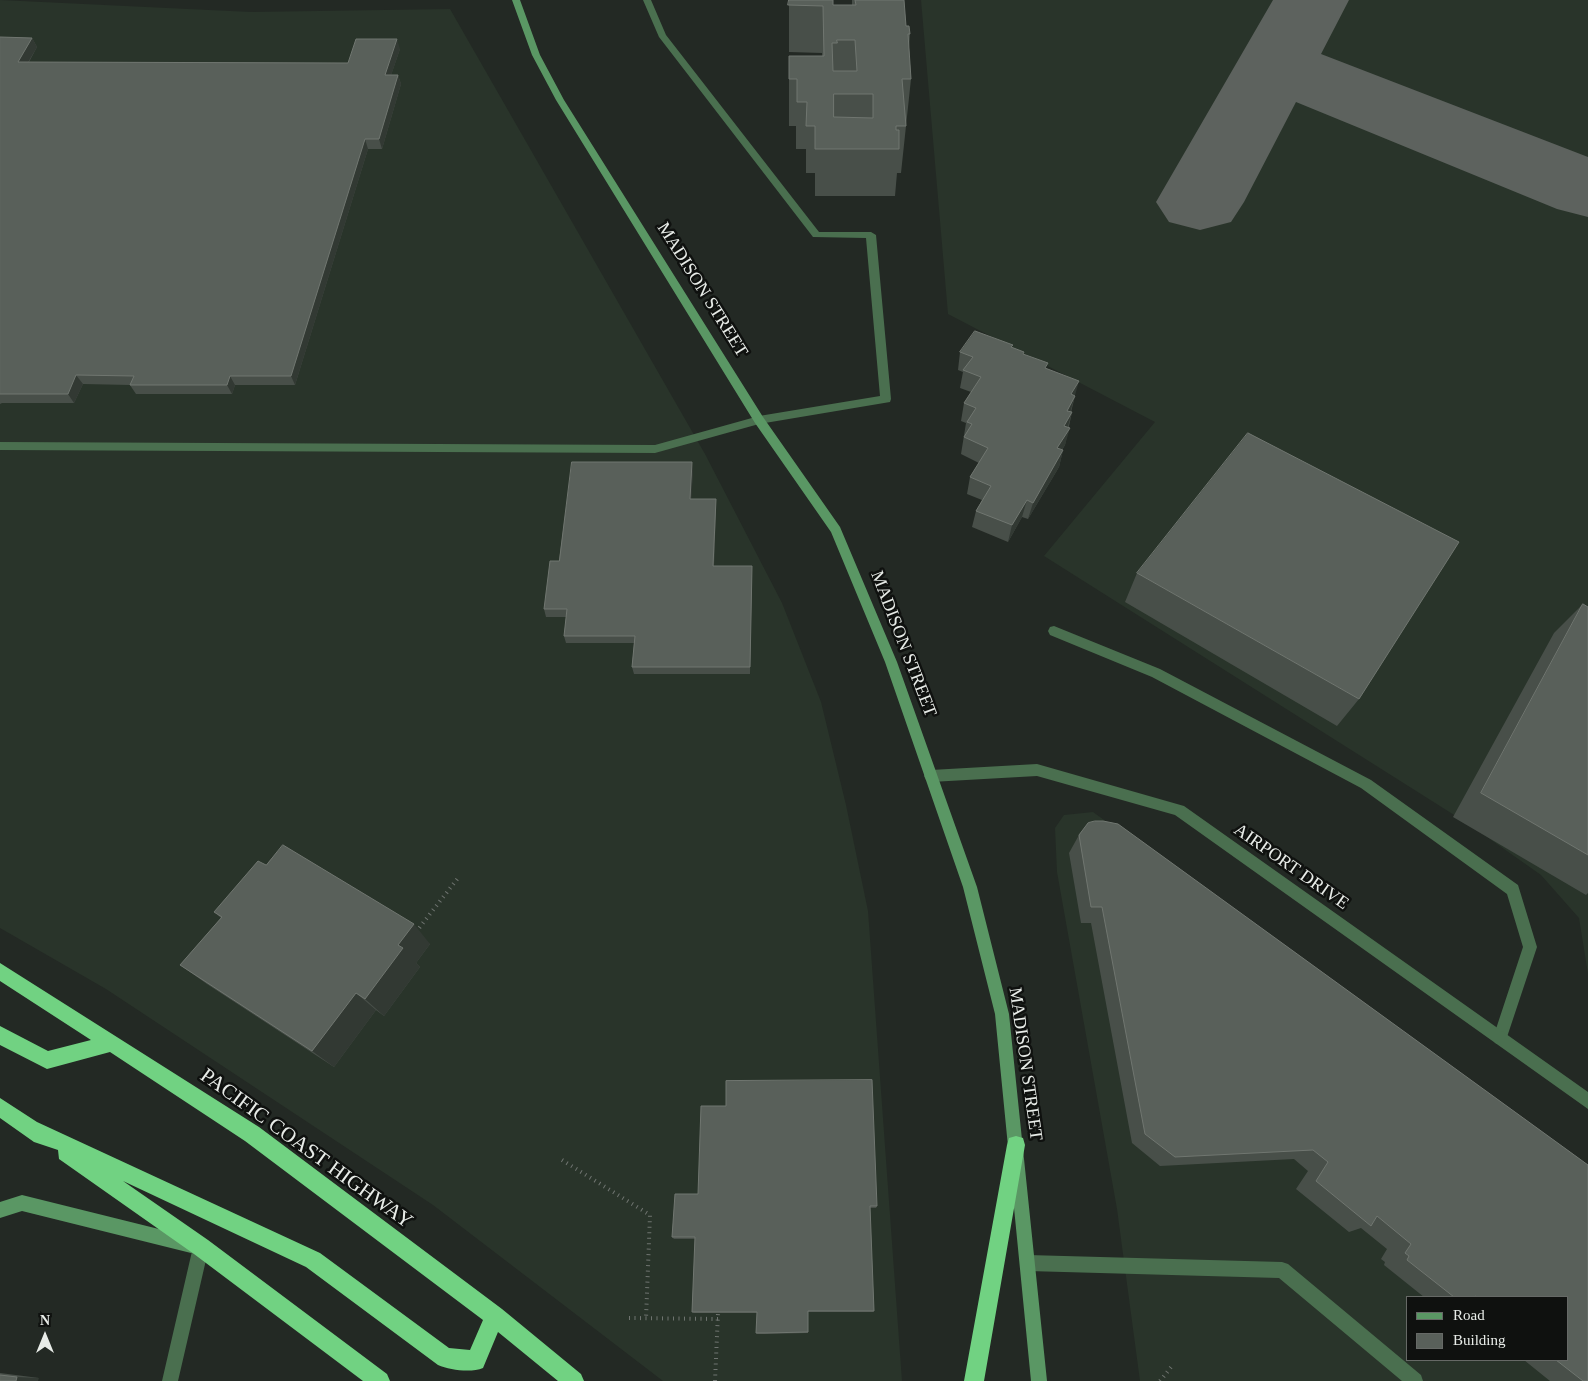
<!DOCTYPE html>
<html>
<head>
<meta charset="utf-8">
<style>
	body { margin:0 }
	#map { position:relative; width:1588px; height:1381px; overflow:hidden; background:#232924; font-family:Georgia,serif }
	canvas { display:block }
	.legend { position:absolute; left:1406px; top:1296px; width:162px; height:65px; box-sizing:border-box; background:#0f110f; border:1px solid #666966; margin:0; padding:6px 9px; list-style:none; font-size:15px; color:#e8ece8 }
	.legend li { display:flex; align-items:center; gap:10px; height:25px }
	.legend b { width:25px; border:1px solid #666966 }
	.north { position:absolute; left:20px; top:1311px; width:50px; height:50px; -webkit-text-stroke:4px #0f110f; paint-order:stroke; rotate:0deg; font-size:14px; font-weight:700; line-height:20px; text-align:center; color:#e8ece8 }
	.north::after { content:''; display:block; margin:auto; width:18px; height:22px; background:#e8ece8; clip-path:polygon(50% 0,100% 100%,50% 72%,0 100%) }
</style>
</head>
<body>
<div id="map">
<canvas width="1588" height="1381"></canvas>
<ul class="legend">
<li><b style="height:6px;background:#5a9764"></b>Road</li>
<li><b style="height:14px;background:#59605a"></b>Building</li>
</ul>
<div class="north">N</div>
</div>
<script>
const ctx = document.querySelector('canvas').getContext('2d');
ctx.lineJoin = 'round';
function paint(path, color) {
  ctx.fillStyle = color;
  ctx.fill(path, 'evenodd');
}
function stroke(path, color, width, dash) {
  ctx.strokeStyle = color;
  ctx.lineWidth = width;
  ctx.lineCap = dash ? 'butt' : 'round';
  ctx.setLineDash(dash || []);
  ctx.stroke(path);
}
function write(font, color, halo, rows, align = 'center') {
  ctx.font = font + ' Georgia,serif';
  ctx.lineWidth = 5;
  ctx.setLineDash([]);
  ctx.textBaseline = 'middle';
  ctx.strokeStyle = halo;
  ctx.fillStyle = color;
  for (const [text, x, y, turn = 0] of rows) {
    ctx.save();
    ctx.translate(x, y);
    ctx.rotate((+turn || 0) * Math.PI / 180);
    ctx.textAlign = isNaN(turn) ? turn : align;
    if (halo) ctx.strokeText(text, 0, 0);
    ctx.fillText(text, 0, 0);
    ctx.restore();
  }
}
paint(new Path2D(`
	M 0,0 L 251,12 L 450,9 L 705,454 L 782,603 L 821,702 L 846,805 L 868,911 L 902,1381 L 663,1381 L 433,1205 L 106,989 L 0,928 Z
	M 921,0 L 1588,0 L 1588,974 L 1579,918 L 1541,875 L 1470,825 L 1044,556 L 1155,422 L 948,314 Z
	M 1093,812 L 1588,1170 L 1588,1381 L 1140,1381 L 1117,1209 L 1057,872 L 1055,828 L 1064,815 ZM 1407,1297 L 1567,1297 L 1567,1360 L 1407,1360 Z`), '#29342a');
paint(new Path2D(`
	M 1273,0 L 1349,0 L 1321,54 L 1588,157 L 1588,217 L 1557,209 L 1296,102 L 1244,202 L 1231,222 L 1200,230 L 1169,222 L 1156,202 Z`), '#5d625e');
stroke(new Path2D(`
	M 416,932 L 458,878
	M 562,1160 L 650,1215 L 646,1319
	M 629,1318 L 718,1319
	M 715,1381 L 718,1313
	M 1160,1381 L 1172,1366`), '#6f7470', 4, [1, 4.5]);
paint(new Path2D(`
	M 643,0 L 651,0 L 666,35 L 819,232 L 871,232 L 876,235 L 891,399 L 890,402 L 759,424 L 655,453 L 0,450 L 0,442 L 655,445 L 759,416 L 880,396 L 866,238 L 813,237 L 659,37 Z
	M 1054,626 L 1160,669 L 1371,780 L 1518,885 L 1537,947 L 1505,1043 L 1500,1045 L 1495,1043 L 1493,1038 L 1523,947 L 1507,894 L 1361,788 L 1152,677 L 1050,635 L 1048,631 L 1050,627 Z
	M 1028,1255 L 1282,1262 L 1288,1264 L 1421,1375 L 1423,1381 L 1402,1381 L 1279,1278 L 1028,1271 L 1022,1269 L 1020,1263 L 1022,1257 Z`), '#4a6f4f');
paint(new Path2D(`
	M 1037,764 L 1184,806 L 1588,1092 L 1588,1109 L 1175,815 L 1037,776 L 931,782 L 926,780 L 924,776 L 926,772 L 931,770 Z
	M 201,1239 L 207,1241 L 209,1247 L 178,1381 L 162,1381 L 193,1247 L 195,1241 Z`), '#4a6f4f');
paint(new Path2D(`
	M 512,0 L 520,0 L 540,55 L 564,100 L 763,417 L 840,527 L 897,662 L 977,887 L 1009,1014 L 1047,1381 L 1031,1381 L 995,1014 L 963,887 L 885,662 L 831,532 L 755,423 L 556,100 L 532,55 Z
	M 22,1195 L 191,1237 L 197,1239 L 199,1245 L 197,1251 L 191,1253 L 22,1211 L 0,1218 L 0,1202 Z`), '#5a9764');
paint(new Path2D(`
	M 0,963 L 259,1127 L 502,1309 L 581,1374 L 584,1381 L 558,1381 L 498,1332 L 483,1368 C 471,1373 450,1370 438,1365 L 306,1267 L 123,1181 L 208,1240 L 387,1374 L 390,1381 L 363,1381 L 194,1254 L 59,1159 L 58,1150 L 34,1142 L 0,1118 L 0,1098 L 37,1122 L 320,1253 L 449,1348 L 470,1350 L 483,1320 L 245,1141 L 110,1052 L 47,1069 L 0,1045 L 0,1026 L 48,1051 L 91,1040 L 0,981 Z
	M 1016,1136 L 1023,1138 L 1025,1145 L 984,1381 L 964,1381 L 1007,1145 L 1009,1138 Z`), '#71d282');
paint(new Path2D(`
	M 789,0 L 833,5 L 852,5 L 852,0 L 904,0 L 906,26 L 910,34 L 909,48 L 911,79 L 901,173 L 897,173 L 895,196 L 815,196 L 815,173 L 806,173 L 806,149 L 796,149 L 796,126 L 789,126 L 789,56 L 822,56 L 822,53 L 789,52 Z
	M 0,37 L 32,38 L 37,47 L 29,62 L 348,63 L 400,49 L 391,75 L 398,75 L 401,84 L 382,149 L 368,149 L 295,385 L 235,385 L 232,394 L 136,394 L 130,385 L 83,384 L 74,403 L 2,403 L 0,404 Z
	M 1012,347 L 1046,369 L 1075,396 L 1071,412 L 1072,412 L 1065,445 L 1062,450 L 1063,450 L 1059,467 L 1028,519 L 1022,517 L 1008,542 L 972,527 L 976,511 L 982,500 L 967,494 L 970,477 L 979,463 L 961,454 L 966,423 L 961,421 L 964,403 L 971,392 L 960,388 L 963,372 L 958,370 L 960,352 Z
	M 693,470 L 691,499 L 716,508 L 714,566 L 752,575 L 750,674 L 634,674 L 632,667 L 634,643 L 566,643 L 564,636 L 566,617 L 546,617 L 544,609 L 559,561 Z
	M 1137,573 L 1359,699 L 1337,726 L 1125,602 Z
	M 1583,604 L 1588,607 L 1588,893 L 1586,895 L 1453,817 L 1554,633 Z
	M 1095,821 L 1103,821 L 1118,824 L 1588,1165 L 1588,1381 L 1550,1381 L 1524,1360 L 1567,1360 L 1567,1297 L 1424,1297 L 1384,1265 L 1385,1262 L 1381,1259 L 1387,1249 L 1361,1228 L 1349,1232 L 1296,1189 L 1308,1171 L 1294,1159 L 1160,1166 L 1132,1143 L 1091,923 L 1081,923 L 1069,853 L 1079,835 L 1088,823 Z
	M 266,865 L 430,944 L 416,963 L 420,967 L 384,1016 L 376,1010 L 334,1067 L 207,984 L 180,965 L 221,918 L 214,912 Z
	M 675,1194 L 877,1206 L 876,1208 L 870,1208 L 874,1311 L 873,1312 L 808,1312 L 808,1333 L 765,1334 L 757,1334 L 756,1333 L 757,1313 L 694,1313 L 692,1312 L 695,1239 L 674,1239 L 672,1237 Z
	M 0,1373 L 39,1378 L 0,1381 Z`), '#484f49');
paint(new Path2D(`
	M 32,38 L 37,47 L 23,71 L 18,62 Z
	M 397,39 L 400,49 L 388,84 L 385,75 Z
	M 398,75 L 401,84 L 382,149 L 379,139 Z
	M 365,139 L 368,149 L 295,385 L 291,376 Z
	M 76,375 L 83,384 L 74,403 L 68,394 Z
	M 230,376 L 235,385 L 232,394 L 227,385 Z
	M 1079,381 L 1074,399 L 1071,394 Z
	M 1075,396 L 1070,413 L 1067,411 Z
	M 1072,412 L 1067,430 L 1064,426 Z
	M 1070,428 L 1065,445 L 1052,465 L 1057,448 Z
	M 1063,450 L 1059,467 L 1028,519 L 1033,503 Z
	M 692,462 L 693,470 L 691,508 L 690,499 Z
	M 716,499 L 716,508 L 713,575 L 713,566 Z
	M 1027,500 L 1022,517 L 1008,542 L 1012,525 Z
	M 752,566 L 752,575 L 750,674 L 750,667 Z
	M 414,924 L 430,944 L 416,963 L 420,967 L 384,1016 L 365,999 L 398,945 Z
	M 356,993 L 376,1010 L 334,1067 L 312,1051 Z
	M 17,1377 L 39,1378 L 38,1381 L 16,1381 Z`), '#323933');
const building = new Path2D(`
	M 789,0 L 833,0 L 833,5 L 856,5 L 855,0 L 904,0 L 906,26 L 909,26 L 910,34 L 908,34 L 911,79 L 902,79 L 906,126 L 896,126 L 896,130 L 899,130 L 899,149 L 815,149 L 815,126 L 806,126 L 807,102 L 797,102 L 797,79 L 789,79 L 789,56 L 824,56 L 823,6 L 788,5 ZM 837,40 L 855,40 L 857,71 L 833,71 L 832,43 L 837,43 ZM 834,94 L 873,94 L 873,118 L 834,117 Z
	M 0,37 L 32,38 L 18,62 L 348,63 L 356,39 L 397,39 L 385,75 L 398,75 L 379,139 L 365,139 L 291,376 L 230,376 L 227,385 L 130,385 L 134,376 L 76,375 L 68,394 L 0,394 Z
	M 975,331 L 1013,345 L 1011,347 L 1024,352 L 1023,354 L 1048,363 L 1045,368 L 1079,381 L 1071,394 L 1075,396 L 1067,411 L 1072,412 L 1064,426 L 1070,428 L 1057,448 L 1063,450 L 1033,503 L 1027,500 L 1012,525 L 976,511 L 991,486 L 970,477 L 988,448 L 964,437 L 972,424 L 967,422 L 976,408 L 964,403 L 981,377 L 963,370 L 973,357 L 960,352 Z
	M 1248,433 L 1459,542 L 1359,699 L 1137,573 Z
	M 572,462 L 692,462 L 690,499 L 716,499 L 713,566 L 752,566 L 750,667 L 632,667 L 635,636 L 564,636 L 567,609 L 544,609 L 550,561 L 559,561 Z
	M 1583,604 L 1588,607 L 1588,855 L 1481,793 Z
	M 1095,821 L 1103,821 L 1118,824 L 1588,1165 L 1588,1381 L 1583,1381 L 1556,1360 L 1567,1360 L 1567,1297 L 1477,1297 L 1475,1296 L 1475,1297 L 1454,1297 L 1407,1260 L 1409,1256 L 1405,1253 L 1411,1244 L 1377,1216 L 1371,1226 L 1316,1181 L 1328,1162 L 1313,1150 L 1175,1157 L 1145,1134 L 1102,907 L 1091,907 L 1079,835 L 1088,823 Z
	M 283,845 L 414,924 L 398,945 L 403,948 L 365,999 L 356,993 L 312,1051 L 180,965 L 222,917 L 214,912 L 258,861 L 266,865 Z
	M 872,1080 L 877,1206 L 870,1206 L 874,1311 L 808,1311 L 808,1332 L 765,1333 L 756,1333 L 757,1312 L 692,1312 L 695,1237 L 672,1237 L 675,1194 L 698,1194 L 701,1106 L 726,1106 L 726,1081 Z
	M 0,1375 L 17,1377 L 16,1381 L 0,1381 Z`);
paint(building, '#59605a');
stroke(building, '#707670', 1);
write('18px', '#e8ece8', '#0f110f', [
	["MADISON STREET",702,290,58],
	["MADISON STREET",903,644,69],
	["AIRPORT DRIVE",1291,867,35],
	["MADISON STREET",1025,1064,82]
]);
write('21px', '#e8ece8', '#0f110f', [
	["PACIFIC COAST HIGHWAY",306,1149,36]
]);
</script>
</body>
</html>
